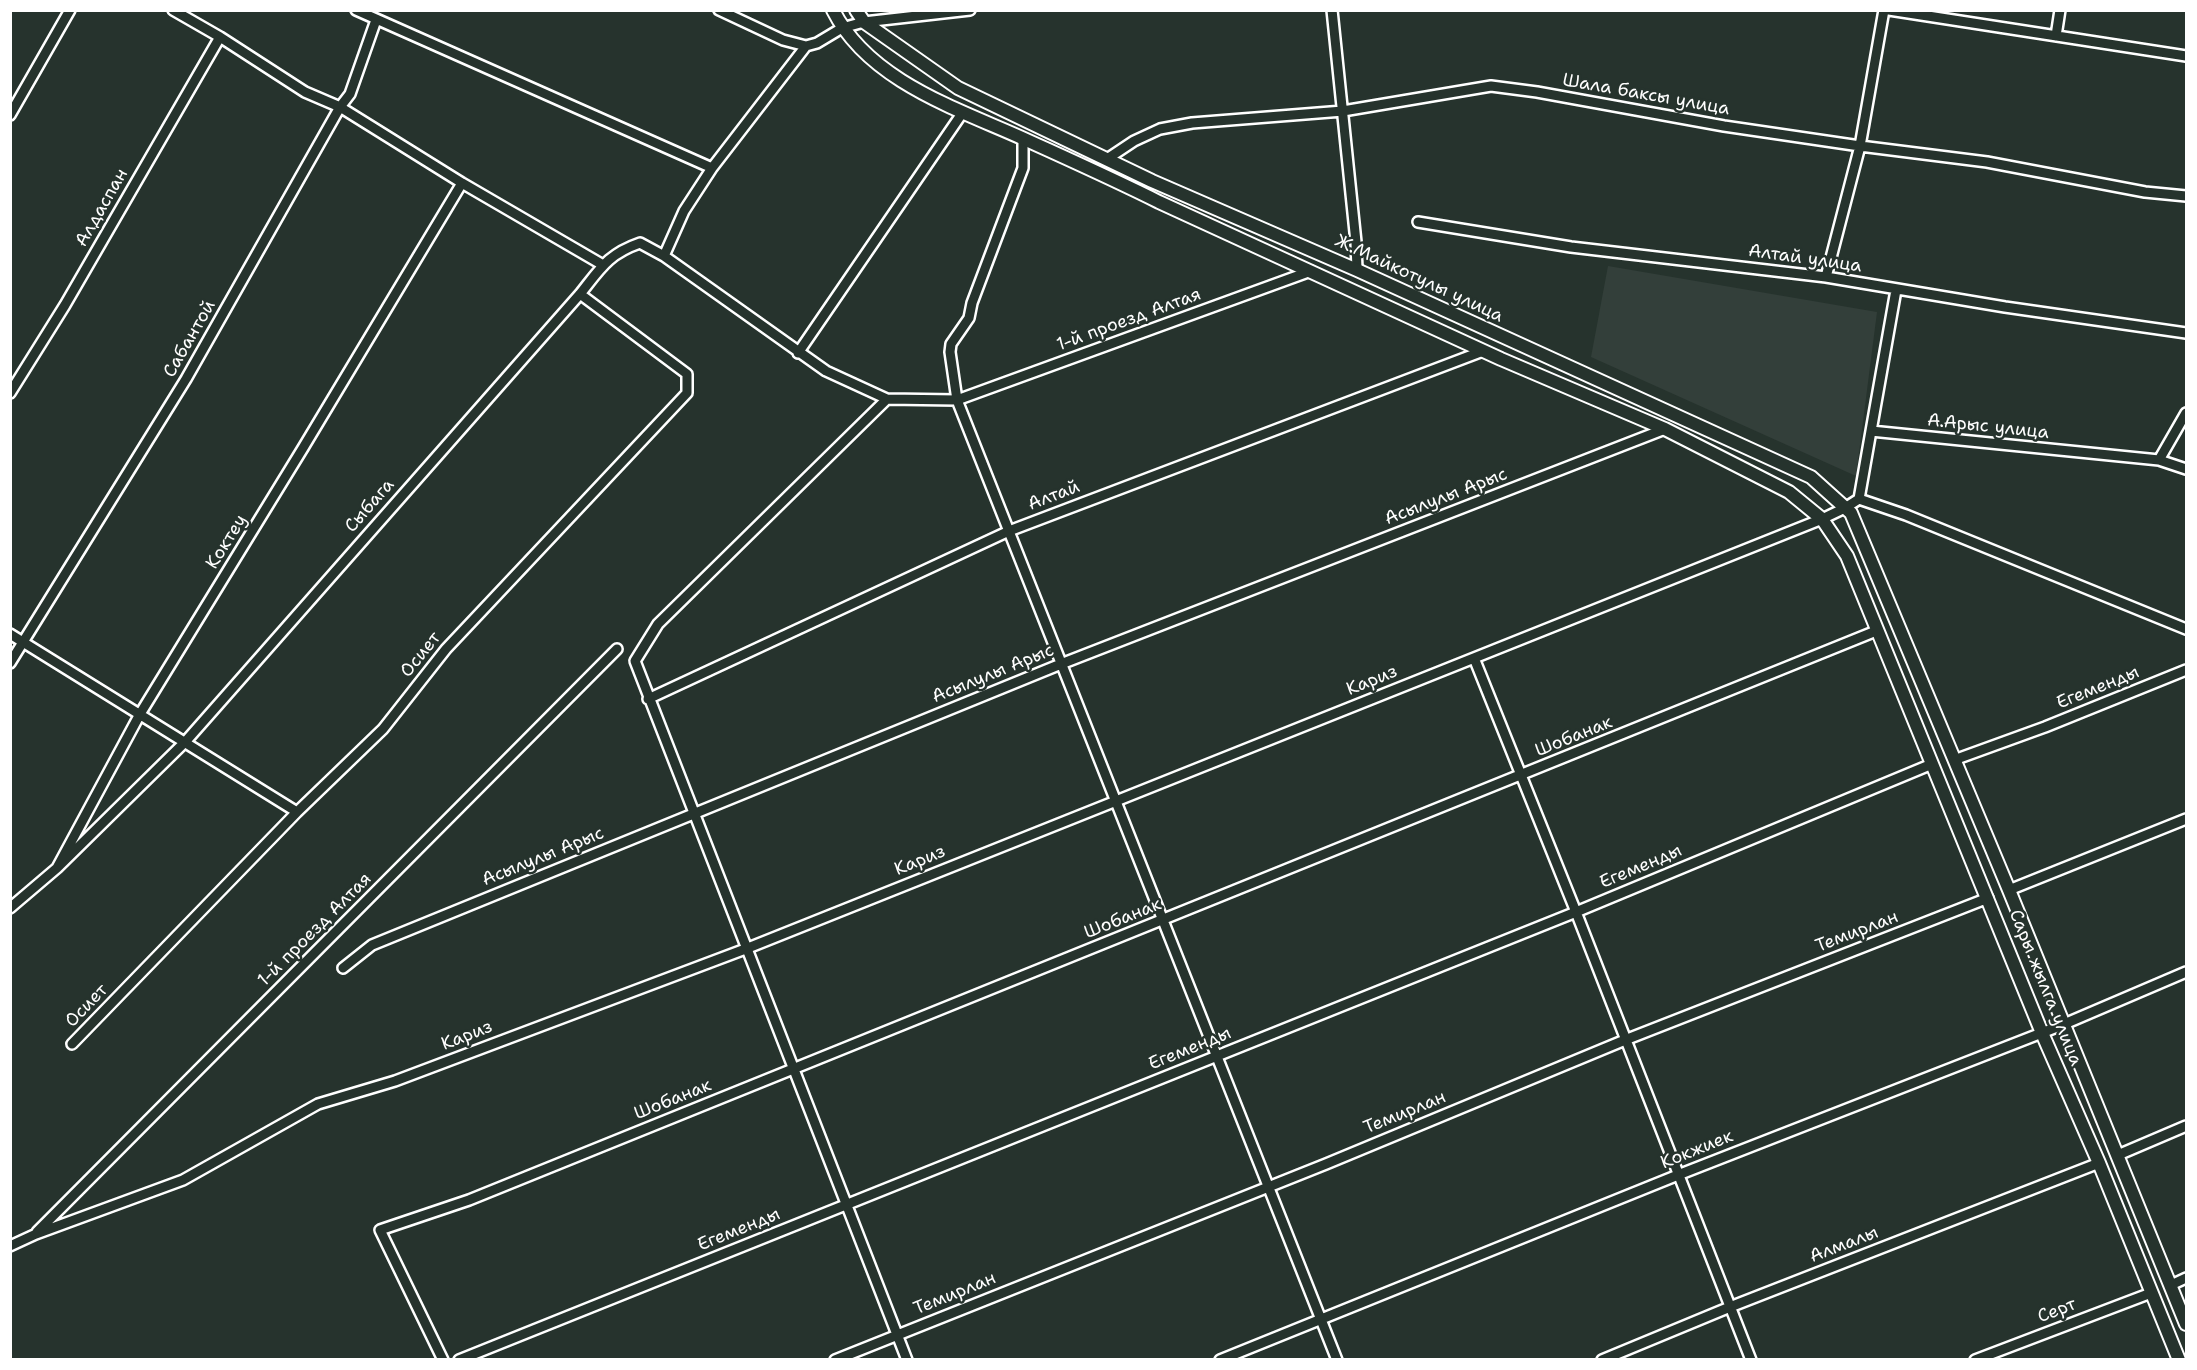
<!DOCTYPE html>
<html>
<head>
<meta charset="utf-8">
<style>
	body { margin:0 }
	#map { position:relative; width:2197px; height:1370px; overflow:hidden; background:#26332d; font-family:"Shantell Sans",sans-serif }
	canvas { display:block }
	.frame { position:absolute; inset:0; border:12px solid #fff; pointer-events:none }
</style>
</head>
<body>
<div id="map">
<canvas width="2197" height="1370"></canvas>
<div class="frame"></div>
</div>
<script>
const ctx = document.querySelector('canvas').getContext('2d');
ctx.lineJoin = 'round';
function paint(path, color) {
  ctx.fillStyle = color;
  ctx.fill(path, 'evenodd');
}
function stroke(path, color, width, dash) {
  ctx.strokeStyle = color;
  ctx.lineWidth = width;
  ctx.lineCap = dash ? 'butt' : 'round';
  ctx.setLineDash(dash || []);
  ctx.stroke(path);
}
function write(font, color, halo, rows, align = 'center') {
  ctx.font = font + ' "Shantell Sans",sans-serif';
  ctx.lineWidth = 5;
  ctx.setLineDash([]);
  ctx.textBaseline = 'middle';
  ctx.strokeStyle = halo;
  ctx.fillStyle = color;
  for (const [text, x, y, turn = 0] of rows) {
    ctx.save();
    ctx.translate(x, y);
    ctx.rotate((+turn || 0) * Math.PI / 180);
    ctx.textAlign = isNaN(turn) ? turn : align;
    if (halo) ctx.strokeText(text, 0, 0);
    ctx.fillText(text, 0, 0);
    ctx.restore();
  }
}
paint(new Path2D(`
	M 1608,266 L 1877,312 L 1856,476 L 1591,357 Z`), '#333f3a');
const minor = new Path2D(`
	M 173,10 L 220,37 L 305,92 L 340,107 L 462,183 L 603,265
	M 356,10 L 712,168 L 806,46
	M 719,10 L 783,40 L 806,46 L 817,43 L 842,28 L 864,22 L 970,10
	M 1332,10 L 1356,242 L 1357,270
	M 1889,10 L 2186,56
	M 2056,36 L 2060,10
	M 10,115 L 70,10
	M 1023,138 L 1023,168 L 972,303 L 969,318 L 951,344 L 950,352 L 957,400 L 1337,1360
	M 1107,159 L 1134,141 L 1160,129 L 1192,123 L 1343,111 L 1491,86 L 1537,92 L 1724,126 L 1860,146 L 1987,162 L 2145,192 L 2186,196
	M 1418,222 L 1571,247 L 1826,277 L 2005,307 L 2186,333
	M 664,256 L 684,211 L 712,168
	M 1826,277 L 1860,146 L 1884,10
	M 798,353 L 963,112
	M 10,393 L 65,305 L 220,37
	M 887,399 L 658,624 L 635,661 L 907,1360
	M 1871,431 L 1896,290
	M 2159,460 L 2186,413
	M 1859,499 L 1906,515 L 2186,629
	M 10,634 L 297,812
	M 1474,658 L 1576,912 L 1751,1360
	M 10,663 L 186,379 L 340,107 L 350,94 L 376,20
	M 648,699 L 1009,531 L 1483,351
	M 1954,760 L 2045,727 L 2186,670
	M 57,868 L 186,741 L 580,294 C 600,269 608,254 640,243 L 664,256 L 826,371 L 887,399 L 957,400 L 1311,271
	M 2009,890 L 2186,819
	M 10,908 L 57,868 L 140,714 L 303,448 L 462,183
	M 343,968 L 372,945 L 1061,664 L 1665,429
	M 72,1044 L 297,812 L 383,729 L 446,649 L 687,393 L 687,374 L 580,294
	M 2118,1155 L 2186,1126
	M 37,1232 L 617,649
	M 10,1246 L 36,1234 L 183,1180 L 318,1104 L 395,1081 L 748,948 L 1822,519 L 1845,508 L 1859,499 L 1871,431 L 2159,460 L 2186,469
	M 2171,1285 L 2186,1278
	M 443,1360 L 380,1230 L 469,1200 L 1876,631
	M 459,1360 L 1576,912 L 1932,764
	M 835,1360 L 1326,1164 L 1625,1040 L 1988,898
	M 1220,1360 L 1678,1175 L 2062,1025 L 2186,972
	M 1602,1360 L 1730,1307 L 2099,1163
	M 1975,1360 L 2151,1293`);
const tertiary = new Path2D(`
	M 833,10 C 868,80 955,108 1022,138 C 1068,159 1113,179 1159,202 L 1501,359 L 1665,429 L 1789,492 L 1822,519 L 1847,556 L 2042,1033 L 2099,1163 L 2179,1360
	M 856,10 L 864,22 L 958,88 L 1152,181 L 1357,270 L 1811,477 L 1851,513 L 2009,890 L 2186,1324`);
stroke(minor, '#fff', 14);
stroke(tertiary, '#fff', 16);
stroke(minor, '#26332d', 9);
stroke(tertiary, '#26332d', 12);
write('18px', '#fff', '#26332d', [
	["Шала баксы улица",1646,95,10],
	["Алдаспан",102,208,-60],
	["Алтай улица",1805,259,8],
	["Ж.Майкотулы улица",1419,279,25],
	["1-й проезд Алтая",1129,320,-20],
	["Сабантой",190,339,-60],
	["А.Арыс улица",1988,427,6],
	["Алтай",1054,496,-21],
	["Асылулы Арыс",1446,497,-21],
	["Сыбага",370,506,-49],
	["Коктеу",227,542,-58],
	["Осиет",421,655,-51],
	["Асылулы Арыс",993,674,-22],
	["Кариз",1372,681,-22],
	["Егеменды",2098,688,-22],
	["Шобанак",1574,737,-22],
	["Асылулы Арыс",543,857,-22],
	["Кариз",920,861,-22],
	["Егеменды",1641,867,-23],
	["Шобанак",1123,919,-22],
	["1-й проезд Алтая",315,930,-45],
	["Темирлан",1857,932,-21],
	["Сары жылга улица",2045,988,68],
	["Осиет",87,1006,-46],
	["Кариз",467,1036,-21],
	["Егеменды",1190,1049,-22],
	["Шобанак",673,1100,-22],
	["Темирлан",1405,1113,-22],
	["Кокжиек",1697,1150,-22],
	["Егеменды",739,1230,-22],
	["Алмалы",1844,1245,-21],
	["Темирлан",955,1294,-22],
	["Серт",2057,1311,-21]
]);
</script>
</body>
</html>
